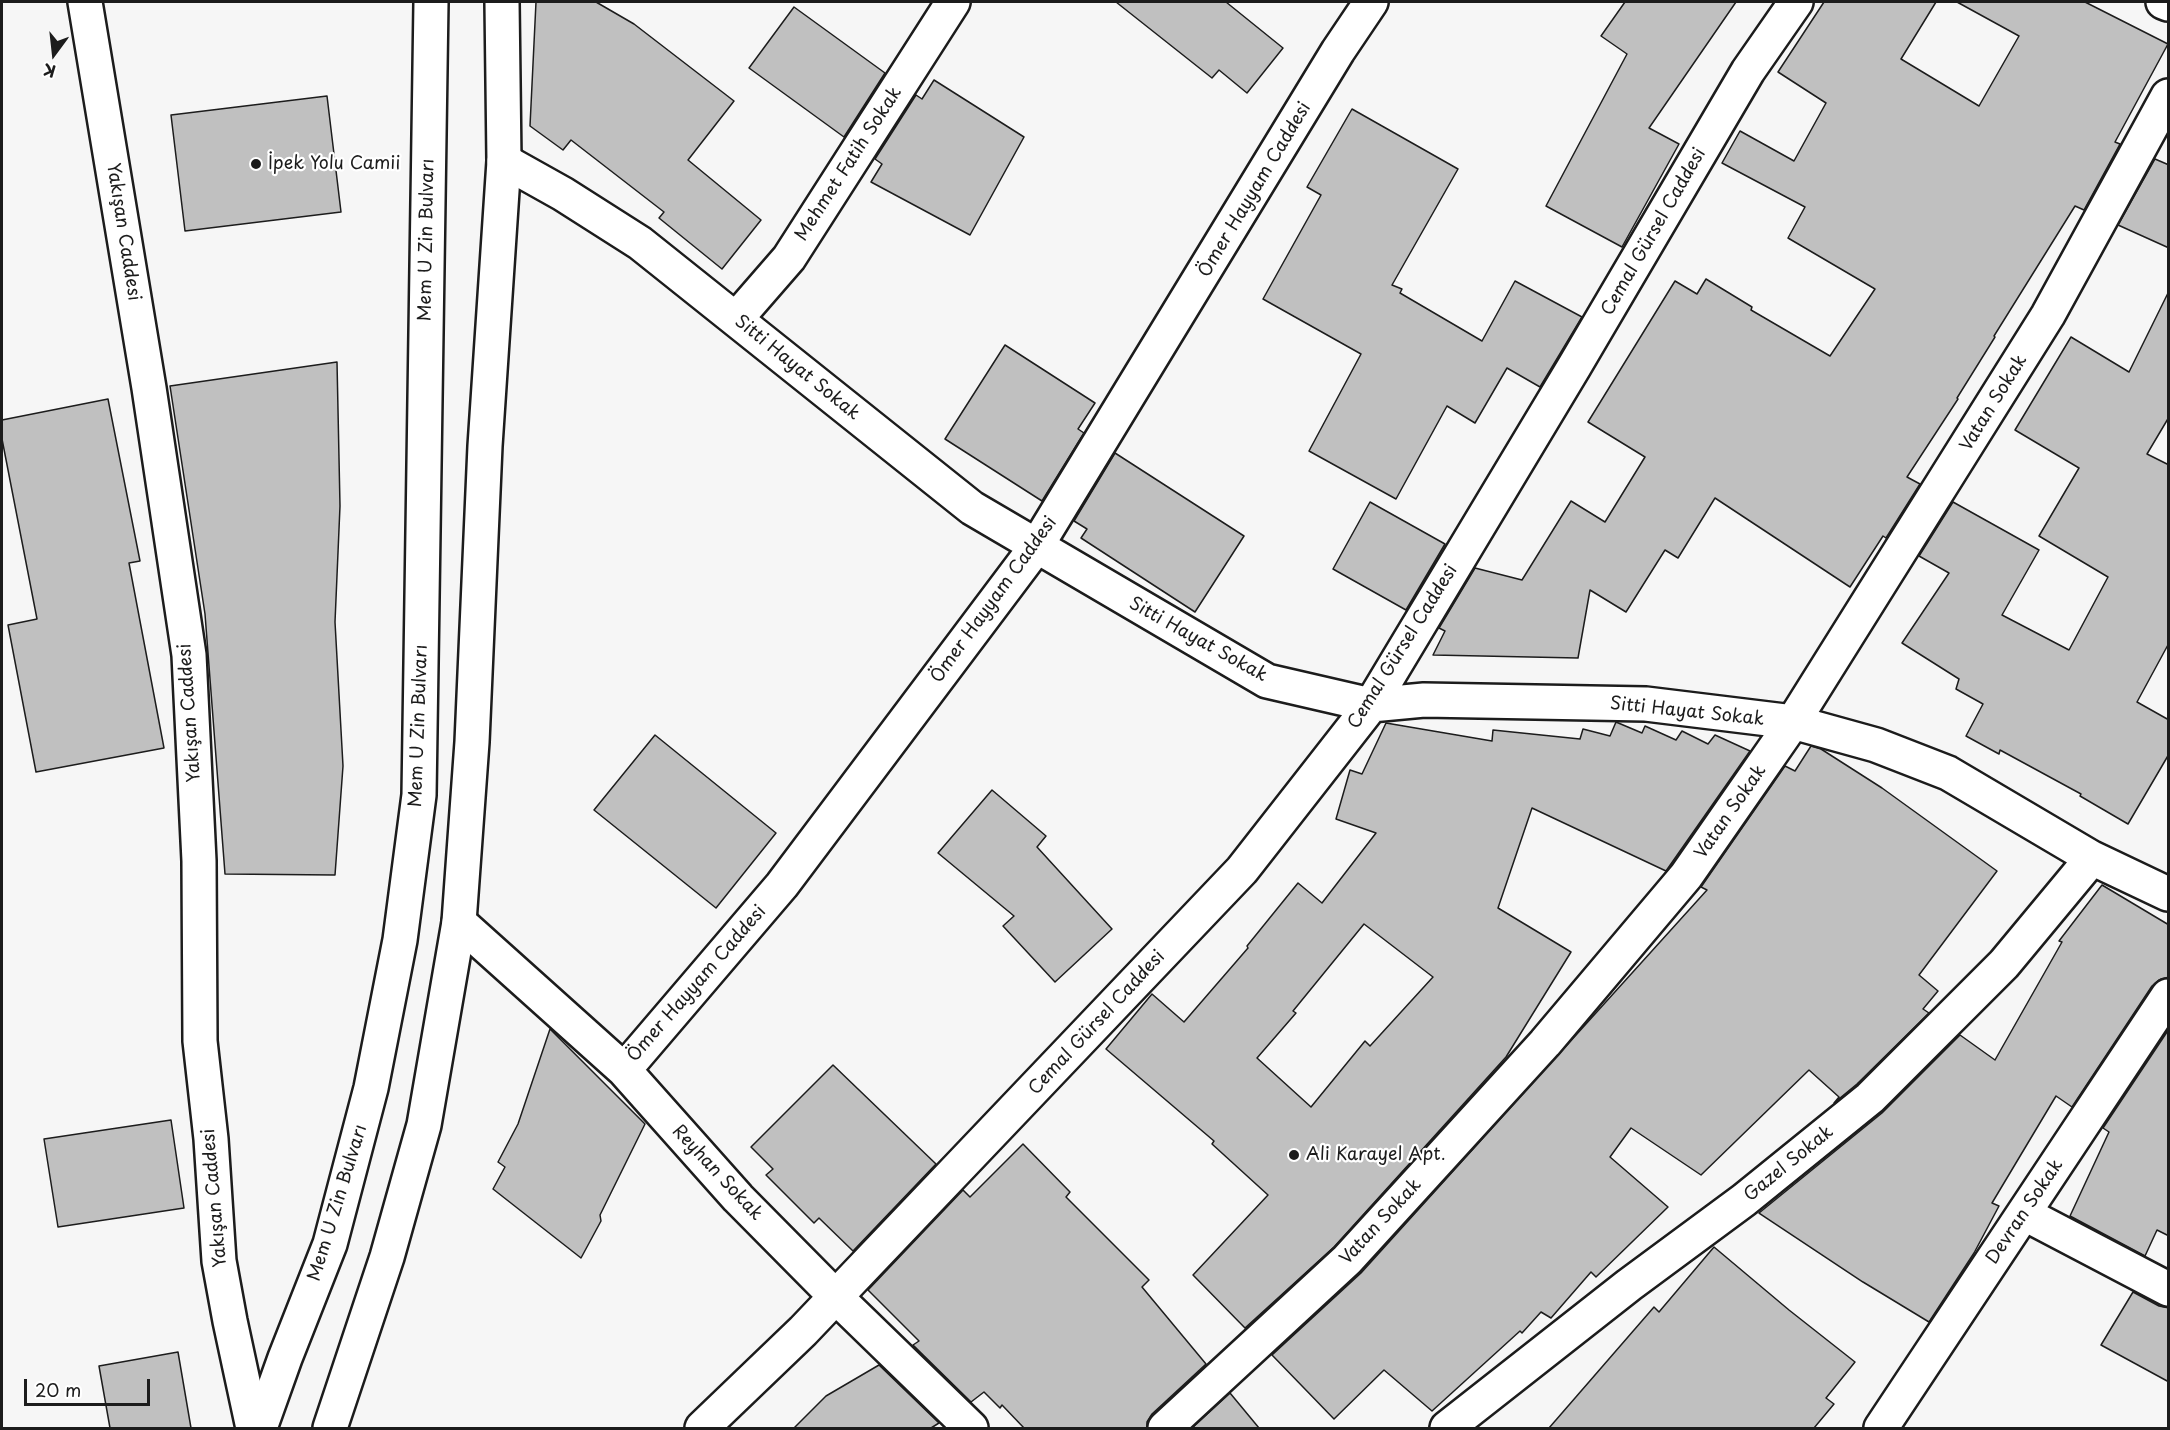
<!DOCTYPE html>
<html>
<head>
<meta charset="utf-8">
<style>
	body { margin:0 }
	#map { position:relative; width:2170px; height:1430px; overflow:hidden; background:#f6f6f6; font-family:"Playpen Sans",sans-serif }
	canvas { display:block }
	.frame { position:absolute; inset:0; border:3px solid #1c1c1c; pointer-events:none }
	.north { position:absolute; left:24px; top:24px; width:60px; height:60px; -webkit-text-stroke:4px #fff; paint-order:stroke; rotate:195deg; font-size:16px; font-weight:700; line-height:24px; text-align:center; color:#1c1c1c }
	.north::after { content:''; display:block; margin:auto; width:21px; height:27px; background:#1c1c1c; clip-path:polygon(50% 0,100% 100%,50% 72%,0 100%) }
	.scale { position:absolute; left:24px; top:1379px; width:126px; height:27px; box-sizing:border-box; border:3px solid #1c1c1c; border-top:0; padding-left:8px; font-size:18px; line-height:21px; white-space:nowrap; color:#1c1c1c; -webkit-text-stroke:4px #fff; paint-order:stroke }
</style>
</head>
<body>
<div id="map">
<canvas width="2170" height="1430"></canvas>
<div class="frame"></div>
<div class="north">K</div>
<div class="scale">20 m</div>
</div>
<script>
const ctx = document.querySelector('canvas').getContext('2d');
ctx.lineJoin = 'round';
function paint(path, color) {
  ctx.fillStyle = color;
  ctx.fill(path, 'evenodd');
}
function stroke(path, color, width, dash) {
  ctx.strokeStyle = color;
  ctx.lineWidth = width;
  ctx.lineCap = dash ? 'butt' : 'round';
  ctx.setLineDash(dash || []);
  ctx.stroke(path);
}
function write(font, color, halo, rows, align = 'center') {
  ctx.font = font + ' "Playpen Sans",sans-serif';
  ctx.lineWidth = 4.5;
  ctx.setLineDash([]);
  ctx.textBaseline = 'middle';
  ctx.strokeStyle = halo;
  ctx.fillStyle = color;
  for (const [text, x, y, turn = 0] of rows) {
    ctx.save();
    ctx.translate(x, y);
    ctx.rotate((+turn || 0) * Math.PI / 180);
    ctx.textAlign = isNaN(turn) ? turn : align;
    if (halo) ctx.strokeText(text, 0, 0);
    ctx.fillText(text, 0, 0);
    ctx.restore();
  }
}
const building = new Path2D(`
	M 536,2 L 596,2 L 634,24 L 734,101 L 688,160 L 761,220 L 722,269 L 659,218 L 664,212 L 571,140 L 563,150 L 530,126 Z
	M 1116,2 L 1226,2 L 1283,48 L 1247,93 L 1219,70 L 1212,78 Z
	M 1625,2 L 1736,2 L 1649,128 L 1679,144 L 1622,247 L 1546,206 L 1627,54 L 1601,36 Z
	M 1824,2 L 1936,2 L 1901,59 L 1979,106 L 2019,36 L 1957,2 L 2085,2 L 2168,44 L 2115,142 L 2120,144 L 2084,210 L 2075,206 L 1994,336 L 1995,337 L 1957,398 L 1958,399 L 1907,477 L 1920,484 L 1886,538 L 1883,536 L 1850,587 L 1715,498 L 1678,558 L 1665,550 L 1626,612 L 1590,590 L 1578,658 L 1433,655 L 1445,631 L 1439,628 L 1475,568 L 1522,580 L 1571,501 L 1605,522 L 1645,457 L 1588,422 L 1675,281 L 1697,294 L 1706,279 L 1752,307 L 1751,310 L 1830,356 L 1875,289 L 1788,238 L 1805,207 L 1722,163 L 1740,131 L 1794,161 L 1826,103 L 1778,72 Z
	M 794,7 L 885,73 L 844,137 L 749,68 Z
	M 934,80 L 1024,137 L 970,235 L 871,182 L 882,164 L 875,159 L 916,95 L 922,99 Z
	M 327,96 L 341,212 L 185,231 L 171,115 Z
	M 1352,109 L 1458,169 L 1392,285 L 1402,289 L 1400,293 L 1482,341 L 1515,281 L 1582,317 L 1540,387 L 1507,368 L 1475,423 L 1447,406 L 1396,499 L 1309,451 L 1361,354 L 1263,299 L 1321,195 L 1307,187 Z
	M 2155,159 L 2169,165 L 2169,248 L 2118,225 Z
	M 2169,291 L 2169,417 L 2147,454 L 2169,465 L 2169,643 L 2137,702 L 2169,720 L 2169,754 L 2128,824 L 2080,796 L 2081,794 L 2000,750 L 1999,754 L 1966,736 L 1983,704 L 1956,689 L 1959,679 L 1902,643 L 1949,573 L 1919,556 L 1953,502 L 2039,550 L 2002,615 L 2069,650 L 2108,577 L 2039,536 L 2079,468 L 2015,430 L 2071,337 L 2129,372 Z
	M 1005,345 L 1095,403 L 1078,429 L 1084,433 L 1042,501 L 945,439 Z
	M 337,362 L 340,506 L 335,622 L 343,766 L 335,875 L 225,874 L 205,614 L 170,386 Z
	M 108,399 L 140,561 L 129,563 L 164,748 L 36,772 L 8,625 L 37,619 L 2,439 L 2,420 Z
	M 1115,453 L 1244,536 L 1195,612 L 1081,538 L 1087,529 L 1074,521 Z
	M 1370,502 L 1445,544 L 1406,610 L 1333,569 Z
	M 1616,722 L 1642,733 L 1645,726 L 1676,740 L 1682,731 L 1708,744 L 1715,735 L 1750,751 L 1666,871 L 1532,808 L 1498,908 L 1571,952 L 1506,1057 L 1334,1247 L 1245,1328 L 1193,1275 L 1268,1195 L 1212,1144 L 1214,1141 L 1106,1049 L 1152,994 L 1184,1022 L 1248,948 L 1247,946 L 1298,883 L 1322,903 L 1376,833 L 1336,819 L 1350,770 L 1362,774 L 1386,723 L 1492,741 L 1493,730 L 1580,739 L 1583,729 L 1610,736 ZM 1364,924 L 1433,977 L 1370,1046 L 1365,1041 L 1311,1107 L 1257,1058 L 1296,1013 L 1293,1011 Z
	M 655,735 L 776,833 L 716,908 L 594,810 Z
	M 1811,746 L 1821,749 L 1882,788 L 1997,871 L 1919,975 L 1938,991 L 1923,1009 L 1929,1013 L 1857,1084 L 1834,1103 L 1839,1097 L 1809,1070 L 1701,1175 L 1631,1128 L 1610,1157 L 1668,1207 L 1596,1277 L 1591,1272 L 1551,1318 L 1541,1312 L 1522,1333 L 1520,1331 L 1432,1411 L 1384,1370 L 1334,1419 L 1272,1355 L 1361,1273 L 1707,890 L 1701,887 L 1785,766 L 1795,771 Z
	M 992,790 L 1046,836 L 1037,847 L 1112,929 L 1055,982 L 1003,926 L 1014,916 L 938,853 Z
	M 2102,885 L 2169,925 L 2169,977 L 2159,980 L 2152,986 L 2072,1107 L 2056,1096 L 1992,1203 L 1999,1206 L 1974,1253 L 1929,1322 L 1863,1282 L 1759,1213 L 1882,1113 L 1960,1035 L 1995,1060 L 2062,942 L 2059,941 Z
	M 550,1029 L 645,1124 L 600,1215 L 601,1221 L 581,1258 L 493,1189 L 505,1167 L 498,1162 L 518,1124 Z
	M 2169,1029 L 2169,1236 L 2157,1230 L 2145,1256 L 2070,1216 L 2109,1132 L 2103,1128 Z
	M 833,1065 L 936,1164 L 853,1251 L 819,1218 L 814,1223 L 766,1175 L 773,1169 L 751,1147 Z
	M 171,1120 L 184,1208 L 58,1227 L 44,1139 Z
	M 1023,1144 L 1070,1192 L 1066,1197 L 1149,1280 L 1142,1287 L 1206,1364 L 1152,1414 L 1147,1422 L 1147,1428 L 1024,1428 L 1002,1405 L 1000,1408 L 984,1392 L 971,1402 L 913,1345 L 919,1341 L 868,1290 L 963,1190 L 970,1197 Z
	M 1714,1247 L 1789,1310 L 1855,1362 L 1826,1398 L 1834,1404 L 1814,1428 L 1549,1428 L 1654,1307 L 1659,1312 Z
	M 2133,1292 L 2159,1306 L 2169,1308 L 2169,1382 L 2101,1345 Z
	M 178,1352 L 191,1428 L 110,1428 L 99,1366 Z
	M 879,1365 L 939,1423 L 931,1428 L 794,1428 L 826,1396 Z
	M 1230,1393 L 1259,1428 L 1192,1428 Z`);
paint(building, '#c0c0c0');
stroke(building, '#1c1c1c', 1.5);
const minor = new Path2D(`
	M 85,2 L 149,388 L 189,655 L 199,861 L 200,1041 L 211,1139 L 219,1261 L 230,1321 L 253,1428
	M 2163,2 L 2168,4
	M 504,161 L 563,194 L 640,243 L 972,508 L 1267,681 L 1371,705 L 1424,700 L 1646,704 L 1793,722 L 1876,745 L 1948,773 L 2092,858 L 2168,894
	M 736,319 L 789,258 L 953,2
	M 459,922 L 624,1070 L 738,1198 L 836,1297 L 971,1428
	M 624,1070 L 782,885 L 1036,547 L 1338,51 L 1371,2
	M 2025,1214 L 2168,1289
	M 702,1428 L 803,1331 L 1242,870 L 1371,705 L 1574,367 L 1748,71 L 1796,2
	M 1165,1428 L 1347,1260 L 1545,1043 L 1686,876 L 1793,722 L 2048,315 L 2168,96
	M 1447,1428 L 1629,1285 L 1744,1200 L 1870,1098 L 2004,964 L 2092,858
	M 1881,1428 L 2168,996`);
const major = new Path2D(`
	M 260,1428 L 285,1358 L 330,1244 L 371,1088 L 400,940 L 419,795 L 431,2
	M 330,1428 L 387,1257 L 424,1125 L 459,922 L 472,742 L 485,446 L 504,161 L 502,2`);
stroke(minor, '#1c1c1c', 38);
stroke(major, '#1c1c1c', 38);
stroke(minor, '#fff', 33);
stroke(major, '#fff', 33);
for (const [x, y, r, color] of [
	[256,164,6,"#1c1c1c"],
	[1294,1155,6,"#1c1c1c"]
]) {
  const dot = new Path2D();
  dot.arc(x, y, r, 0, 2 * Math.PI);
  ctx.fillStyle = color;
  ctx.fill(dot);
  stroke(dot, '#fff', 2);
}
write('18px', '#1c1c1c', '#fff', [
	["İpek Yolu Camii",268,164],
	["Ali Karayel Apt.",1306,1155]
], 'left');
write('18px', '#1c1c1c', '#fff', [
	["Mehmet Fatih Sokak",849,164,-57],
	["Ömer Hayyam Caddesi",1255,190,-59],
	["Yakışan Caddesi",123,232,81],
	["Cemal Gürsel Caddesi",1654,232,-60],
	["Mem U Zin Bulvarı",427,240,-89],
	["Sitti Hayat Sokak",797,368,39],
	["Vatan Sokak",1994,403,-58],
	["Ömer Hayyam Caddesi",994,600,-54],
	["Sitti Hayat Sokak",1198,640,29],
	["Cemal Gürsel Caddesi",1403,647,-58],
	["Sitti Hayat Sokak",1687,712,6],
	["Yakışan Caddesi",190,713,-94],
	["Mem U Zin Bulvarı",419,726,-88],
	["Vatan Sokak",1731,812,-55],
	["Ömer Hayyam Caddesi",697,984,-49],
	["Cemal Gürsel Caddesi",1097,1023,-47],
	["Gazel Sokak",1789,1164,-39],
	["Reyhan Sokak",717,1173,47],
	["Yakışan Caddesi",215,1198,-95],
	["Mem U Zin Bulvarı",338,1203,-73],
	["Devran Sokak",2025,1212,-56],
	["Vatan Sokak",1381,1222,-47]
]);
</script>
</body>
</html>
